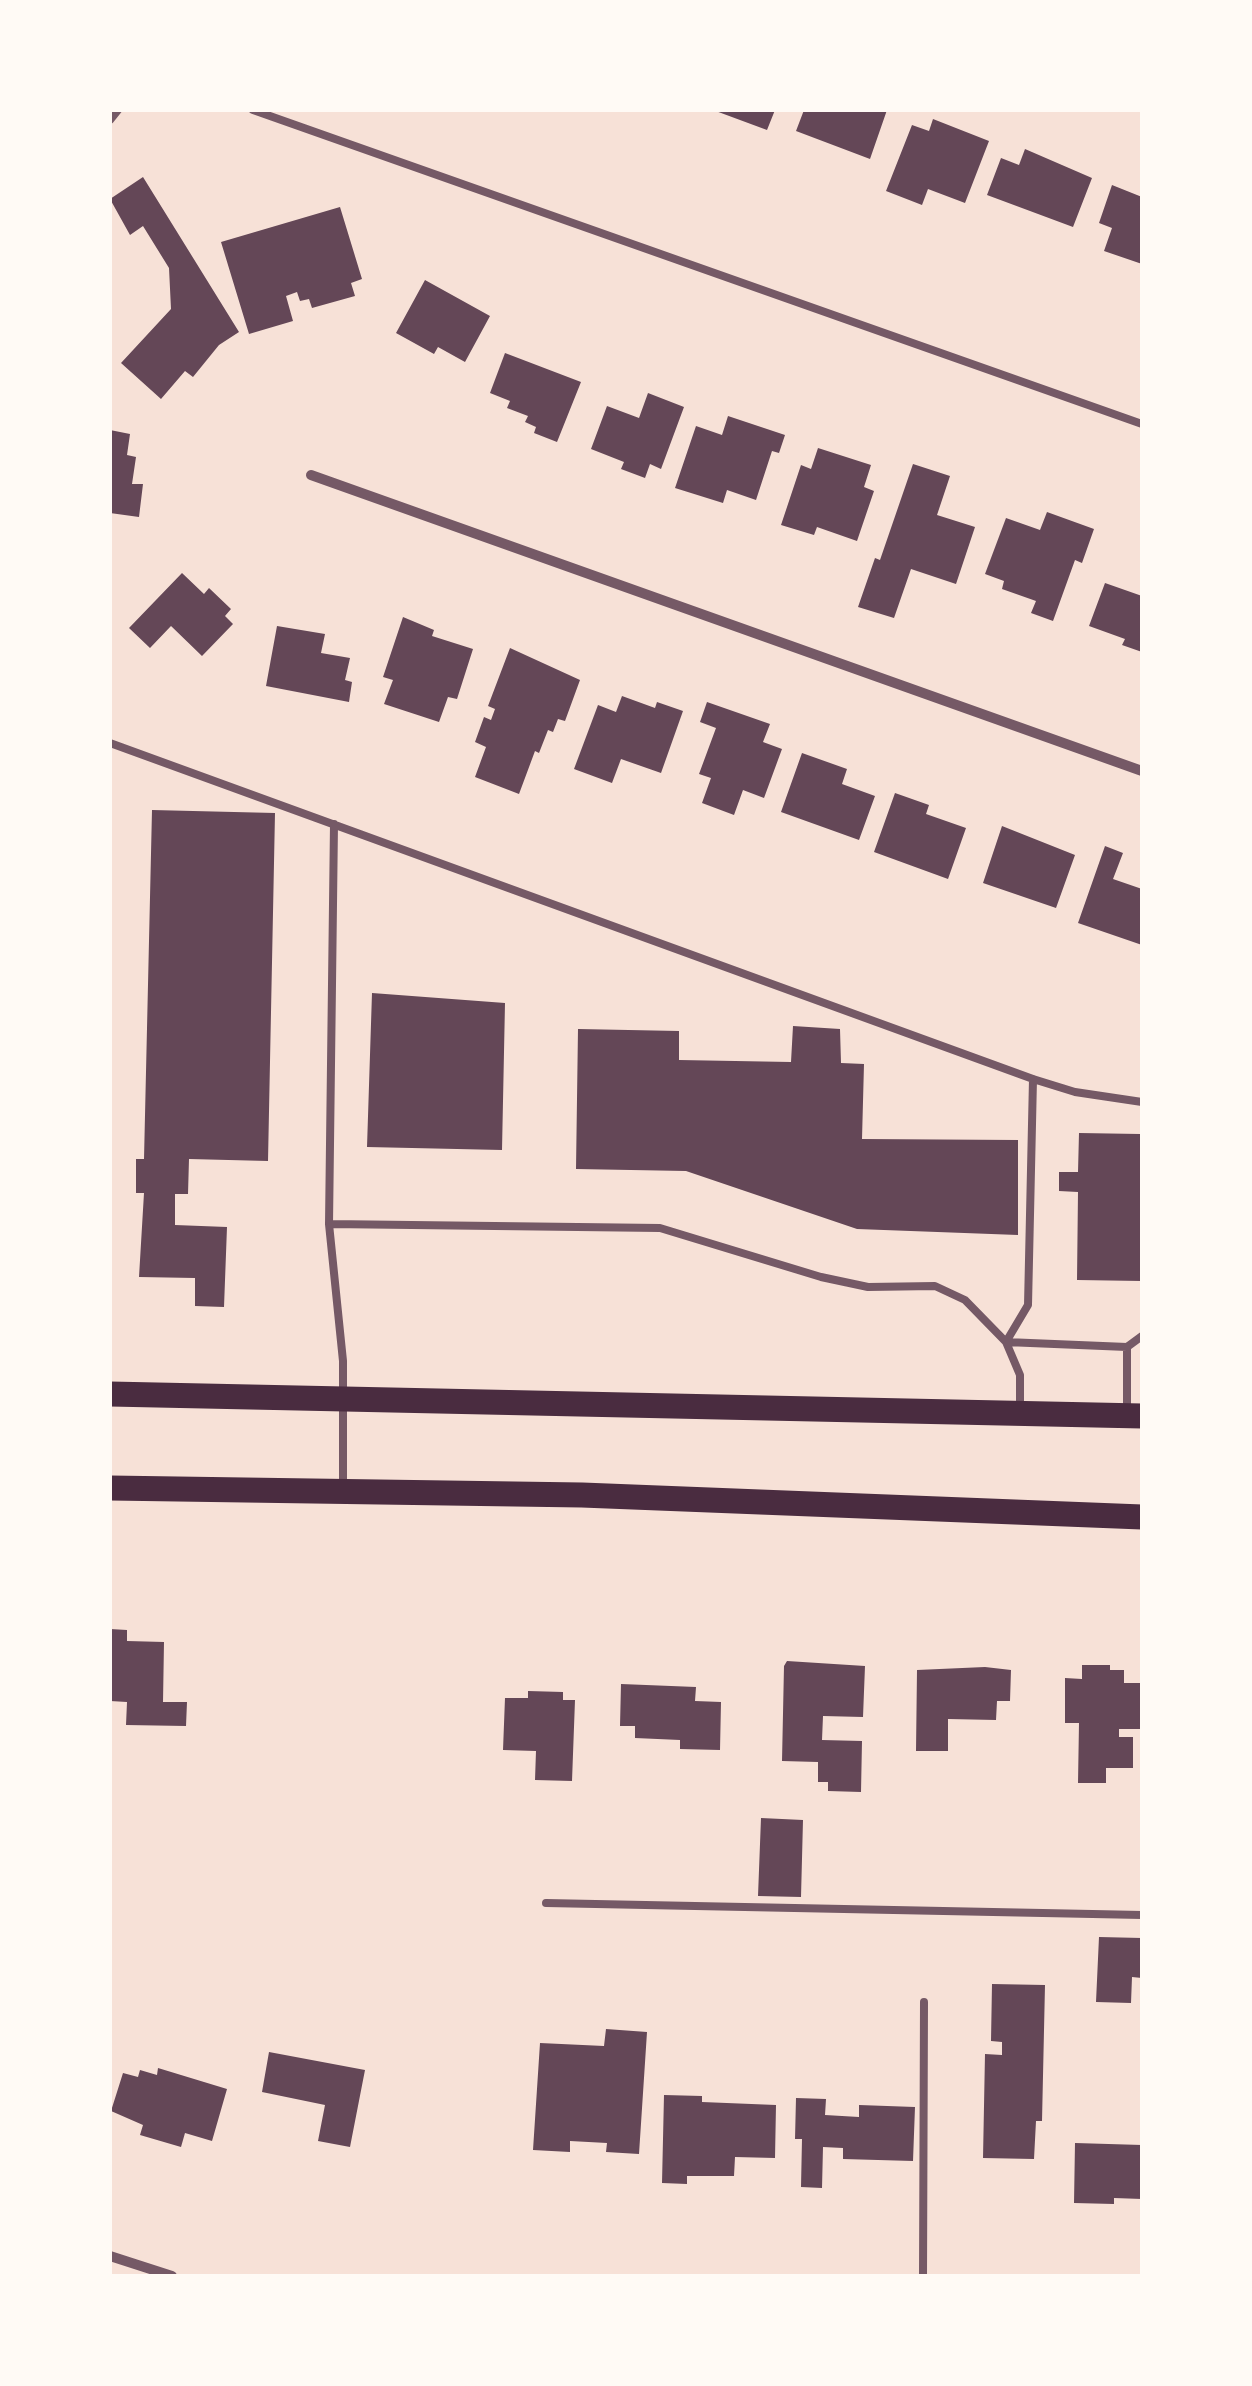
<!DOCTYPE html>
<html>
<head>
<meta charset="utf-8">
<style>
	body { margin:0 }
	#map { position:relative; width:1252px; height:2386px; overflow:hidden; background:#f7e1d7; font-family:Raleway,sans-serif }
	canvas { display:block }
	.frame { position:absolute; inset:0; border:112px solid #fffaf5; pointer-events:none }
</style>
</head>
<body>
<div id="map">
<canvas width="1252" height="2386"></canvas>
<div class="frame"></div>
</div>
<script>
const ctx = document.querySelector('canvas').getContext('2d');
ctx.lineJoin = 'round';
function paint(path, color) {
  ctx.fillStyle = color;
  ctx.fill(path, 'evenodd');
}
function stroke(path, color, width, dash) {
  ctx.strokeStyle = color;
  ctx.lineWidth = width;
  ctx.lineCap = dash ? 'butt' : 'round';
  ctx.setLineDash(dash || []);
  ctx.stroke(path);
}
paint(new Path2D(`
	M 713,110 L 775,110 L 767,130 Z
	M 804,110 L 887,110 L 870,159 L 796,131 Z
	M 933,119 L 989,141 L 965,203 L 928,189 L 922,205 L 886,191 L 912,125 L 929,131 Z
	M 1025,149 L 1092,178 L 1073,227 L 987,195 L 1001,158 L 1019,165 Z
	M 143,177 L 239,332 L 219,345 L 193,377 L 185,371 L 161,399 L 121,363 L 171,309 L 169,268 L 143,226 L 130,235 L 110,199 Z
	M 1112,185 L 1142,197 L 1142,264 L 1104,251 L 1112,228 L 1099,223 Z
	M 340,207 L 362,279 L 351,283 L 355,296 L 312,308 L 309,299 L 300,301 L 297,292 L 286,296 L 293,321 L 249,334 L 221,242 Z
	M 425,280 L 490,316 L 465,362 L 438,347 L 434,354 L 396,333 Z
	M 505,353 L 581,382 L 557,442 L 534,433 L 536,427 L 525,422 L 528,416 L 507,408 L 510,401 L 490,393 Z
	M 648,393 L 684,407 L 661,469 L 650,464 L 645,478 L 621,469 L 624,462 L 591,449 L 607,406 L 639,418 Z
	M 728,416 L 785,435 L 779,453 L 772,451 L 756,500 L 727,490 L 723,503 L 675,488 L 696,426 L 722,435 Z
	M 110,430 L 130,434 L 127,455 L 136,457 L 132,484 L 143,484 L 139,517 L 110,513 Z
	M 818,448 L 871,465 L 864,487 L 874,491 L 857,541 L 817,527 L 814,535 L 781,525 L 801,465 L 811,469 Z
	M 913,464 L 950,476 L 937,515 L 975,527 L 956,584 L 911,569 L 894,618 L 858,607 L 875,558 L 880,560 Z
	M 1047,512 L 1094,529 L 1082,563 L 1075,560 L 1053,621 L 1031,613 L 1036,601 L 1002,589 L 1004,581 L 985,574 L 1006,518 L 1040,530 Z
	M 182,573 L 204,594 L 209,588 L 231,609 L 225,616 L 233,624 L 202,656 L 171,626 L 150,648 L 129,628 Z
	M 1105,583 L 1142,596 L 1142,652 L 1122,645 L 1125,639 L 1089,626 Z
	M 403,617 L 434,630 L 432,636 L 473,649 L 457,699 L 448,697 L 439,722 L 384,704 L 393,680 L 383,677 Z
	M 277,626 L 325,634 L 321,653 L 350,658 L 345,680 L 352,682 L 349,702 L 266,686 Z
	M 510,648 L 580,680 L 565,721 L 558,719 L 553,732 L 548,730 L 539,753 L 535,751 L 519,794 L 475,777 L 486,747 L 475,742 L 484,717 L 491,720 L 495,709 L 488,706 Z
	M 622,696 L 655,708 L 657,702 L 683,711 L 661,773 L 621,759 L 612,783 L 574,769 L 598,705 L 616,712 Z
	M 707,702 L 770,724 L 763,742 L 782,749 L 764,798 L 743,790 L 734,815 L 702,803 L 711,778 L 699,774 L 716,728 L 700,722 Z
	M 802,753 L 847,769 L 842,784 L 875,796 L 859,840 L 781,812 Z
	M 895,793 L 929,805 L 926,814 L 966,828 L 948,879 L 874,852 Z
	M 152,810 L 275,813 L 268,1161 L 189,1159 L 188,1194 L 175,1194 L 175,1225 L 227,1227 L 224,1307 L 195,1306 L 195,1278 L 139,1277 L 144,1193 L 136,1193 L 136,1159 L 144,1159 Z
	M 1002,826 L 1075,855 L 1056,908 L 983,883 Z
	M 1105,846 L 1123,853 L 1113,879 L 1142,889 L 1142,945 L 1078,923 Z
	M 372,993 L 505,1003 L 502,1150 L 367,1147 Z
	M 793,1026 L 840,1029 L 841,1063 L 864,1064 L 862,1139 L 1018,1140 L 1018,1235 L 857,1229 L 686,1171 L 576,1169 L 578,1029 L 679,1031 L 679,1060 L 791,1062 Z
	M 1079,1133 L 1140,1134 L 1142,1281 L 1077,1280 L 1078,1192 L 1059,1191 L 1059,1172 L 1078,1172 Z
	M 110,1629 L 127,1630 L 127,1641 L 164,1642 L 163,1702 L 187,1702 L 186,1726 L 126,1725 L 127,1702 L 110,1701 Z
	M 787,1661 L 865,1666 L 863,1717 L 823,1716 L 822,1740 L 862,1741 L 861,1792 L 828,1791 L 828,1782 L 818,1782 L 818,1762 L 782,1761 L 784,1666 Z
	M 1082,1665 L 1110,1665 L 1110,1670 L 1124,1670 L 1124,1683 L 1142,1683 L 1142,1729 L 1119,1729 L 1119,1737 L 1133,1737 L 1133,1768 L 1106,1768 L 1106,1783 L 1078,1783 L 1079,1723 L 1065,1723 L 1065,1678 L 1082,1679 Z
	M 985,1667 L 1011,1670 L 1010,1701 L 997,1701 L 996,1720 L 948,1719 L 948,1751 L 916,1751 L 917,1670 Z
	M 621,1684 L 696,1687 L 695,1701 L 721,1702 L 720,1750 L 680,1749 L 680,1740 L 635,1738 L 635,1726 L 620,1726 Z
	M 528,1691 L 563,1692 L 563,1700 L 575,1700 L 572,1781 L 535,1780 L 536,1751 L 503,1750 L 505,1698 L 528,1698 Z
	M 761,1818 L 803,1820 L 801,1897 L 758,1896 Z
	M 1099,1937 L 1142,1938 L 1142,1978 L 1132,1977 L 1131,2003 L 1096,2002 Z
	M 992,1984 L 1045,1985 L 1042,2121 L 1036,2121 L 1034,2159 L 983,2158 L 985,2054 L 1002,2055 L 1002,2042 L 991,2041 Z
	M 606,2029 L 647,2032 L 639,2154 L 606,2152 L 607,2143 L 570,2141 L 570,2152 L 533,2150 L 540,2043 L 604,2046 Z
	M 269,2052 L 365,2070 L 350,2147 L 318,2141 L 325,2105 L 262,2092 Z
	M 158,2068 L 227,2089 L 212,2141 L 185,2133 L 181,2147 L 140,2135 L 143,2125 L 111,2111 L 123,2073 L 138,2077 L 140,2070 L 157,2075 Z
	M 664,2095 L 702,2096 L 702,2102 L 776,2105 L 775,2158 L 735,2157 L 734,2176 L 687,2176 L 687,2184 L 662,2183 Z
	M 796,2098 L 826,2099 L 825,2115 L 859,2117 L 859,2105 L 915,2107 L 913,2161 L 843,2159 L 843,2148 L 823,2147 L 822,2188 L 801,2187 L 802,2139 L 795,2139 Z
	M 1075,2143 L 1142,2145 L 1142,2199 L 1114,2198 L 1114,2204 L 1074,2203 Z`), '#644757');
stroke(new Path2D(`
	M 253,110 L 1142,424
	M 110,120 L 118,110
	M 110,743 L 1033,1079 L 1075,1092 L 1142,1102
	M 334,824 L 329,1224 L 343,1361 L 343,1487
	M 1033,1079 L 1028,1305 L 1006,1342 L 1127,1347 L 1127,1413
	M 329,1224 L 660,1228 L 821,1277 L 868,1287 L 935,1286 L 965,1300 L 1006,1342 L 1020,1375 L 1020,1409
	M 1127,1347 L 1142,1336
	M 546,1903 L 1142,1915
	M 923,2276 L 924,2002`), '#755966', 8);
stroke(new Path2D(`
	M 311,475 L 1142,771
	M 110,2256 L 172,2276`), '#755966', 10);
stroke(new Path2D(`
	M 110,1394 L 1142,1416
	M 110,1488 L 582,1495 L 1142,1517`), '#4a2c40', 25);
</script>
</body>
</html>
